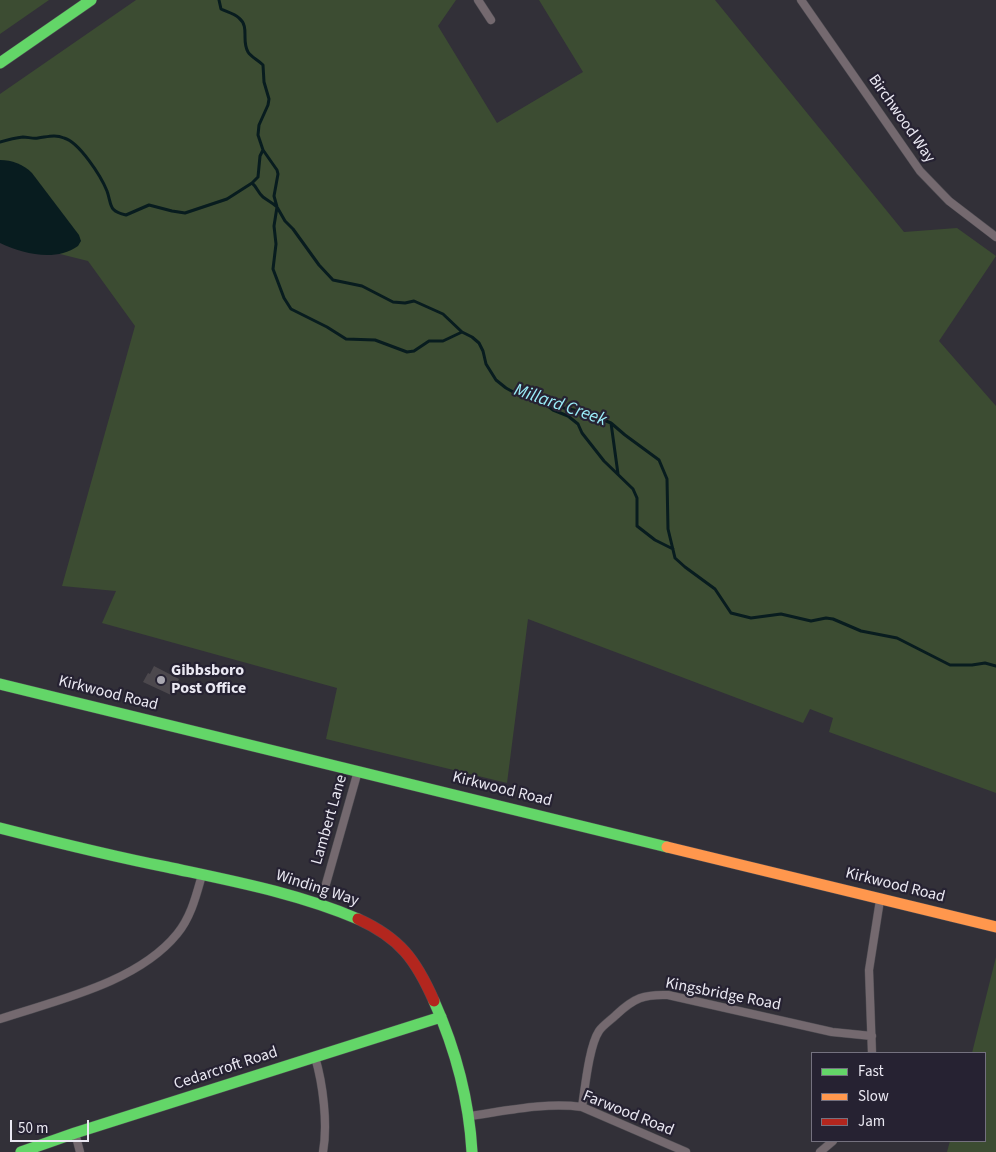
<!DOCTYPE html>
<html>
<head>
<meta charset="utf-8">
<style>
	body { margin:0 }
	#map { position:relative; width:996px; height:1152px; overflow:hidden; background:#323038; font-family:"Source Sans 3",sans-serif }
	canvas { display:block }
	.legend { position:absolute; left:811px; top:1052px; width:175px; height:90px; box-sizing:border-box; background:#262232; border:1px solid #74717f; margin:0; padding:6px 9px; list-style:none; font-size:15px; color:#eae8f2 }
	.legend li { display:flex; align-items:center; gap:10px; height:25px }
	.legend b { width:25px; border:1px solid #74717f }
	.scale { position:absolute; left:10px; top:1120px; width:79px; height:22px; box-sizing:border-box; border:2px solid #eae8f2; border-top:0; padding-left:6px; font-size:15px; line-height:18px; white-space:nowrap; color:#eae8f2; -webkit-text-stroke:4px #262232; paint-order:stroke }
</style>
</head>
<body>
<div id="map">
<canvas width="996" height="1152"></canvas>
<ul class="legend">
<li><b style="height:6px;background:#63d668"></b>Fast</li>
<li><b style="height:6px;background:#ff974d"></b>Slow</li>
<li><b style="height:6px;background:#b3261e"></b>Jam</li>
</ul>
<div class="scale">50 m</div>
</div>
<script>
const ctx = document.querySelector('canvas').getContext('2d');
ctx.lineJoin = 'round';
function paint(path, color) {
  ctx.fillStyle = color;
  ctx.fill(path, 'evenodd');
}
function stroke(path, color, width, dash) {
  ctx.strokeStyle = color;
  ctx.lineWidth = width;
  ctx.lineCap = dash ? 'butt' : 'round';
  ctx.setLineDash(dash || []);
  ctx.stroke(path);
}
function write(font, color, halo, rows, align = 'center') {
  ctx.font = font + ' "Source Sans 3",sans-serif';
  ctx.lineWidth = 4.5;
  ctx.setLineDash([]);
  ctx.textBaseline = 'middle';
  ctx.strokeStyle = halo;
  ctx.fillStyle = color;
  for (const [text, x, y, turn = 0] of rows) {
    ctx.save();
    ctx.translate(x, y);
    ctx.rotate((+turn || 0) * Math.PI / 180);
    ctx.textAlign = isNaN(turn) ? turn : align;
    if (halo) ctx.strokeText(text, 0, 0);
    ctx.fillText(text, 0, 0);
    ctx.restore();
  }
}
paint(new Path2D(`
	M 0,0 L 49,0 L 0,34 Z
	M 136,0 L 456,0 L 438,26 L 497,123 L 583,72 L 539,0 L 715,0 L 904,232 L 957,228 L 996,256 L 939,341 L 996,406 L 996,793 L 829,732 L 833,718 L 810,709 L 803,723 L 528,619 L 507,783 L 326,739 L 337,688 L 102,623 L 116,591 L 62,586 L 135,326 L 88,261 L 0,239 L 0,94 Z
	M 996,957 L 996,1152 L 947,1152 L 950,1141 L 985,1141 L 985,1053 L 972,1053 Z`), '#3c4c32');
paint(new Path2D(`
	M 0,160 C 12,160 23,164 32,173 L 79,235 L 81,241 L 78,246 C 55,262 24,254 0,243 Z`), '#081c1f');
stroke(new Path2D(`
	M 219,0 L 221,9 C 227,12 234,13 239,18 C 250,27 241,40 248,52 C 251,57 258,60 263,65 L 264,82 L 269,99 L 268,105 L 259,125 L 258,135 L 263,150 L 277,170 L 278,174 L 274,196 L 277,207 L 285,221 L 293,229 L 319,265 L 333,280 L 362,286 L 393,302 L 405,303 L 414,301 L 443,314 L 462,332 L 472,337 L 479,343 L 483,351 L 486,364 L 496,380 L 506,388 L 515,393 L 564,408 L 584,412 L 611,423 L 625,435 L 659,460 L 667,479 L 668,529 L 675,558 L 685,567 L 715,589 L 731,613 L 751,618 L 781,614 L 811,621 L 826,618 L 833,619 L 861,631 L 897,638 L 950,665 L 972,665 L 985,663 L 996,666
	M 0,142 C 7,140 15,138 23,137 C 28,137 33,139 38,138 C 47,137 55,134 64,138 C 79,142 101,176 107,191 C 112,205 108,211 126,215 L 149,205 L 172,211 L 185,213 L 227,199 L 252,183 L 258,177 L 260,156 L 263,150
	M 252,183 C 257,187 258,193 263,197 C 268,201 272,202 277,207 L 274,226 L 276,244 L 273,269 L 284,298 L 291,309 L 327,327 L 346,339 L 375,340 L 407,352 L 414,351 L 429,341 L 443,341 L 462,332
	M 543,402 L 553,410 L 568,416 L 578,424 L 582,433 L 604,461 L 633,489 L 637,498 L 637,526 L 655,540 L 673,549
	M 611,423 L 618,474`), '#081c1f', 3);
paint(new Path2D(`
	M 154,666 L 179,679 L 171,695 L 143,682 L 148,673 L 150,674 Z`), '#4c484d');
const street = new Path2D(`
	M 478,0 L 491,20
	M 801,0 L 920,171 L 949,201 L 996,237
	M 320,905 L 358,771
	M 0,1019 C 57,1000 137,983 177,934 C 191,917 196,896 202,875
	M 872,1053 L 869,970 L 880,900
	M 315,1057 C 323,1084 328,1124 323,1152
	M 582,1107 C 585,1088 589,1046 599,1031 C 603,1025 611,1020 616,1015 C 634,998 644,994 668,995 L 832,1032 L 872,1036
	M 469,1116 C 506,1111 545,1102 582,1107 L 686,1152
	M 75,1133 L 80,1152
	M 820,1152 L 833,1141`);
const fast = new Path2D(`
	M 0,63 L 91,0
	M 0,684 L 667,847
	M 0,828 C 55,842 111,856 167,867 C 232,881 297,893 358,919
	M 434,1001 C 455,1048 469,1100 472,1152
	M 21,1152 L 75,1133 L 441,1017`);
const slow = new Path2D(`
	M 667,847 L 996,927`);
const jam = new Path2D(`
	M 358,919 C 400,938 416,960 434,1001`);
stroke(street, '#4d4b51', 9);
stroke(fast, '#4d4b51', 12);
stroke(slow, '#4d4b51', 12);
stroke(jam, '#4d4b51', 12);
stroke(street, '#74696f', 8);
stroke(fast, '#63d668', 11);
stroke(slow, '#ff974d', 11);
stroke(jam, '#b3261e', 11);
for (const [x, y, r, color] of [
	[161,680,5,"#aaa8b1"]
]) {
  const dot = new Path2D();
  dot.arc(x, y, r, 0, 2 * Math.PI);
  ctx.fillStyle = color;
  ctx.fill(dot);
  stroke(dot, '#262232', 2);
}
write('16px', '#eae8f2', '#262232', [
	["Birchwood Way",901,119,55],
	["Kirkwood Road",108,694,14],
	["Kirkwood Road",502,790,14],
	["Lambert Lane",330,820,-74],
	["Kirkwood Road",895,886,14],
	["Winding Way",317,889,18],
	["Kingsbridge Road",723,995,11],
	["Cedarcroft Road",226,1069,-18],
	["Farwood Road",628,1114,22]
]);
write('bold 16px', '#eae8f2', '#262232', [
	["Gibbsboro",171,671],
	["Post Office",171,689]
], 'left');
write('italic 18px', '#9aedf8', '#262232', [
	["Millard Creek",560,406,19]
]);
</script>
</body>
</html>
